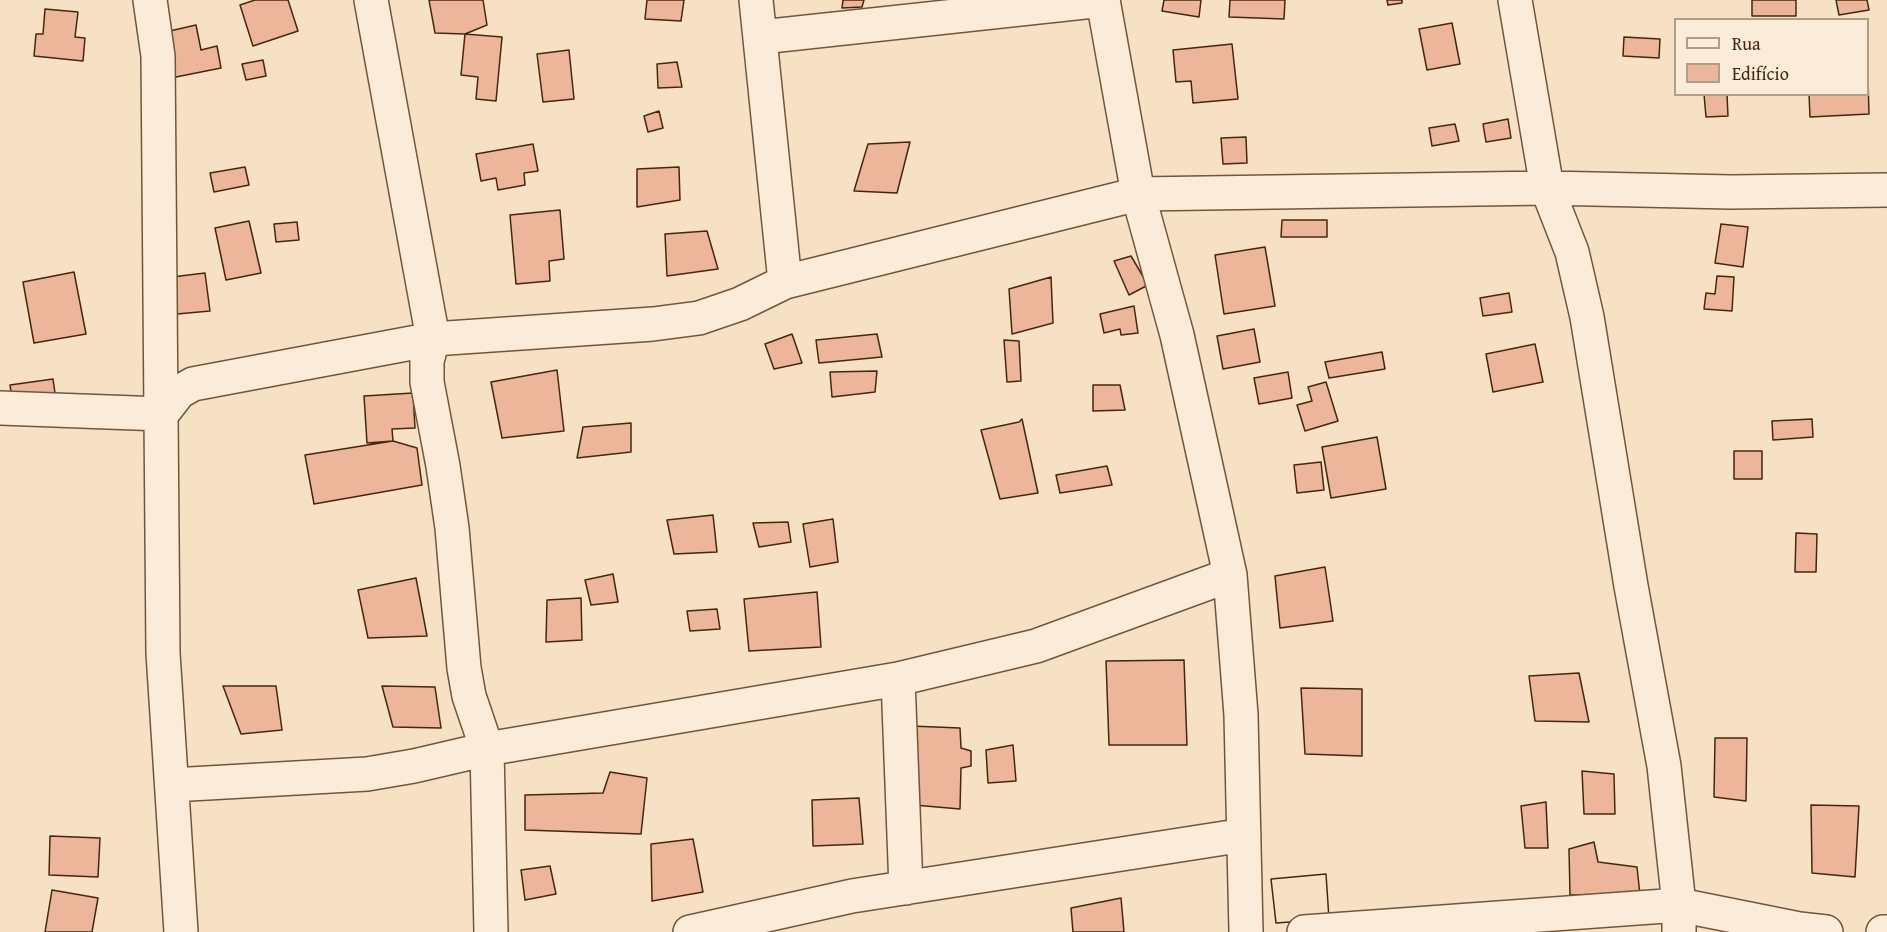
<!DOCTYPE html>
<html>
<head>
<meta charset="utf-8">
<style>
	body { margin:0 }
	#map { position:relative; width:1887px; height:932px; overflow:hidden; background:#f7e1c4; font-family:"Gentium Book Plus",serif }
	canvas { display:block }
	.legend { position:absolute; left:1674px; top:18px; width:195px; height:78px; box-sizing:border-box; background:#faecd9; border:2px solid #b29d87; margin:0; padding:8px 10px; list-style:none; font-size:18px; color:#45270d }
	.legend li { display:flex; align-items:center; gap:12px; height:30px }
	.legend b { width:30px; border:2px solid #b29d87 }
</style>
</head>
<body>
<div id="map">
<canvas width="1887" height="932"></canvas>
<ul class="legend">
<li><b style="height:8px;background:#faecd9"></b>Rua</li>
<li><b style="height:16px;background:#edb59a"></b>Edifício</li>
</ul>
</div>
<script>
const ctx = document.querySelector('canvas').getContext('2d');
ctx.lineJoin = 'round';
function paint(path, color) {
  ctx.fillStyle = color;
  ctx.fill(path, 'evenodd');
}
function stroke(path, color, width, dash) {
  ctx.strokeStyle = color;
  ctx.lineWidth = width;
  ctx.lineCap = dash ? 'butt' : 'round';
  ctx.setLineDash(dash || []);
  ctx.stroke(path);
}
const building = new Path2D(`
	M 255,0 L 288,0 L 298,31 L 253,46 L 240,5 Z
	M 429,0 L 483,0 L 487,25 L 465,34 L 435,33 Z
	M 647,0 L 684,0 L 681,21 L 645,19 Z
	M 843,0 L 864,0 L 862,7 L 842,8 Z
	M 1164,0 L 1201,0 L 1199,17 L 1162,11 Z
	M 1230,0 L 1285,0 L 1284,19 L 1229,17 Z
	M 1387,0 L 1402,0 L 1402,3 L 1388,5 Z
	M 1752,0 L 1796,0 L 1796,16 L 1752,16 Z
	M 1836,0 L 1867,0 L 1869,10 L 1839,15 Z
	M 45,9 L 78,12 L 75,37 L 85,38 L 83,61 L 34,56 L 36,34 L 43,34 Z
	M 1452,23 L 1460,64 L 1427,70 L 1419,29 Z
	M 196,25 L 201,50 L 217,46 L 221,68 L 171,78 L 161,33 Z
	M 465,34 L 502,37 L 496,101 L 476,99 L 478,77 L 461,75 Z
	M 1624,37 L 1660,39 L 1659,58 L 1623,56 Z
	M 1232,44 L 1238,99 L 1193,103 L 1191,81 L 1176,82 L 1173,50 Z
	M 569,50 L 574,99 L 543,102 L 537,54 Z
	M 263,60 L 266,76 L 246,80 L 242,64 Z
	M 677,62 L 682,87 L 658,88 L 657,64 Z
	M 1868,78 L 1869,114 L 1810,117 L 1809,94 L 1868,94 Z
	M 1704,94 L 1727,94 L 1728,116 L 1706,117 Z
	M 659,111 L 663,128 L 648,132 L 644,116 Z
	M 1508,119 L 1511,138 L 1486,142 L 1483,124 Z
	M 1455,124 L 1459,141 L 1432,146 L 1429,128 Z
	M 1246,137 L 1247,163 L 1223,164 L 1221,138 Z
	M 910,142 L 897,193 L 854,191 L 868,144 Z
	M 533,144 L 538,171 L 524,173 L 525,185 L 498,190 L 496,178 L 481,181 L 476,154 Z
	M 245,167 L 249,185 L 214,192 L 210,173 Z
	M 679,167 L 680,200 L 637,207 L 637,169 Z
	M 560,210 L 564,259 L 549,261 L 550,281 L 516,284 L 510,215 Z
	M 1282,220 L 1327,220 L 1327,237 L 1281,237 Z
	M 249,221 L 261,273 L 226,280 L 215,228 Z
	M 297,222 L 299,240 L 276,242 L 274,224 Z
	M 1721,224 L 1748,227 L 1743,267 L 1715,263 Z
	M 707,231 L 718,269 L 667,276 L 665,234 Z
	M 1265,247 L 1275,306 L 1224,314 L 1215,255 Z
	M 1131,256 L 1148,285 L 1129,295 L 1114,261 Z
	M 74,272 L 86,334 L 34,343 L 23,282 Z
	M 205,273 L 210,311 L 177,314 L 172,277 Z
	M 1717,276 L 1734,277 L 1732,311 L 1704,309 L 1706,293 L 1715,294 Z
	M 1051,277 L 1053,323 L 1012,334 L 1009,289 Z
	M 1509,293 L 1512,312 L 1483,316 L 1480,298 Z
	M 1134,306 L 1138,333 L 1121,335 L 1120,329 L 1104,333 L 1100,314 Z
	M 1254,329 L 1260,362 L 1223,369 L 1217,336 Z
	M 792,334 L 802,363 L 774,369 L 765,344 Z
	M 877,334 L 882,357 L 819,363 L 816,340 Z
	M 1004,340 L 1019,341 L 1021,381 L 1007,382 Z
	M 1535,344 L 1543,382 L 1493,392 L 1486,354 Z
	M 1382,352 L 1385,369 L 1329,378 L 1325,362 Z
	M 557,370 L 564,431 L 502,438 L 491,382 Z
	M 877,371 L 875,392 L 832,397 L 830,372 Z
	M 1288,372 L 1292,398 L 1259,404 L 1254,378 Z
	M 53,379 L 56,400 L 13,406 L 10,385 Z
	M 1326,382 L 1338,421 L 1305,431 L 1297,405 L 1312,401 L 1308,387 Z
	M 1093,385 L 1120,385 L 1125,410 L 1093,411 Z
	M 413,393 L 415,428 L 392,429 L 393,441 L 367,443 L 364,396 Z
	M 1022,419 L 1038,493 L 1000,499 L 981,430 L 1019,422 Z
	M 1812,419 L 1813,437 L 1773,440 L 1772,421 Z
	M 631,423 L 631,452 L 577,458 L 583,427 Z
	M 1377,437 L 1386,489 L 1331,498 L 1322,447 Z
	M 393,441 L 417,448 L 422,485 L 314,504 L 305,455 Z
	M 1734,451 L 1762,451 L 1762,479 L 1734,479 Z
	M 1321,462 L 1324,490 L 1297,493 L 1294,465 Z
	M 1107,466 L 1112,485 L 1060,493 L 1056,475 Z
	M 713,515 L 717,552 L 674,554 L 667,520 Z
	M 833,519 L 838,562 L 810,567 L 803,524 Z
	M 788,522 L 791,542 L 759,547 L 753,523 Z
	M 1796,533 L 1817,534 L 1816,572 L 1795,572 Z
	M 1325,567 L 1333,621 L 1280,628 L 1275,576 Z
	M 613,574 L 618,602 L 591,605 L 585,580 Z
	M 416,578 L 427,636 L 368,638 L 358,590 Z
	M 817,592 L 821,647 L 749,651 L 744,599 Z
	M 581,598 L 582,640 L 546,642 L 547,600 Z
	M 717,609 L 720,629 L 690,631 L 687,611 Z
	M 1184,660 L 1187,745 L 1109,745 L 1106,661 Z
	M 1579,673 L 1589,722 L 1535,721 L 1529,676 Z
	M 223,686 L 276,686 L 282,730 L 241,734 Z
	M 382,686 L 435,687 L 441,728 L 393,727 Z
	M 1301,688 L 1362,689 L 1362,756 L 1305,754 Z
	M 911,726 L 960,728 L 961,748 L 971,751 L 971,766 L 961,768 L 960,809 L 914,805 Z
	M 1715,738 L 1747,738 L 1746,801 L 1714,797 Z
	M 1013,745 L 1016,781 L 988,783 L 986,750 Z
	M 1582,771 L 1614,774 L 1615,814 L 1584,814 Z
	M 610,772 L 647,778 L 641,834 L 525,830 L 525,795 L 603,793 Z
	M 859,798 L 863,844 L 813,846 L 812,800 Z
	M 1546,802 L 1548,848 L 1525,848 L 1521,806 Z
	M 1811,805 L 1859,806 L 1855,877 L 1812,873 Z
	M 50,836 L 100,838 L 98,877 L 49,875 Z
	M 693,839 L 703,892 L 652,901 L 651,844 Z
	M 1594,842 L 1598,862 L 1637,867 L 1640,895 L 1570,895 L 1569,849 Z
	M 550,866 L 556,894 L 525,900 L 521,870 Z
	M 1326,874 L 1329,919 L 1276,923 L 1271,879 Z
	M 1326,874 L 1329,919 L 1276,923 L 1271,879 Z
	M 52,890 L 98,898 L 92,932 L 45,932 Z
	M 1121,898 L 1124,932 L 1073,932 L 1071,908 Z`);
paint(building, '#edb59a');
stroke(building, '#45270d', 1.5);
const minor = new Path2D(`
	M 150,0 L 158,56 L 163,653 L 181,932
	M 371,0 L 433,339 L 427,361 L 427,382 L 443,466 L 452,528 L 464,668 L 469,696 L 487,749 L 491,932
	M 756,0 L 785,282
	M 1103,0 L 1138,194 L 1177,335 L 1230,575 L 1241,715 L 1246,932
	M 1515,0 L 1547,188 L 1572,252 L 1587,317 L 1631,586 L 1664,766 L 1679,905 L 1679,932
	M 761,37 L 1103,0
	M 0,408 L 162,414 L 179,392 L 193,384 L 433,339 L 653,324 L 699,318 L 740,304 L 785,282 L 1138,194 L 1547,188 L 1731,192 L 1887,190
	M 898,679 L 906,888
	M 172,785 L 367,774 L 414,766 L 487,749 L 898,679 L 1036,646 L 1230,575
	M 690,932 L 852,896 L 1244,835
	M 1304,932 L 1679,905 L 1799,929 L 1826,932
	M 1883,932 L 1887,932`);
stroke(minor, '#72563b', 36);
stroke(minor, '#faecd9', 33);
</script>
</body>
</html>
